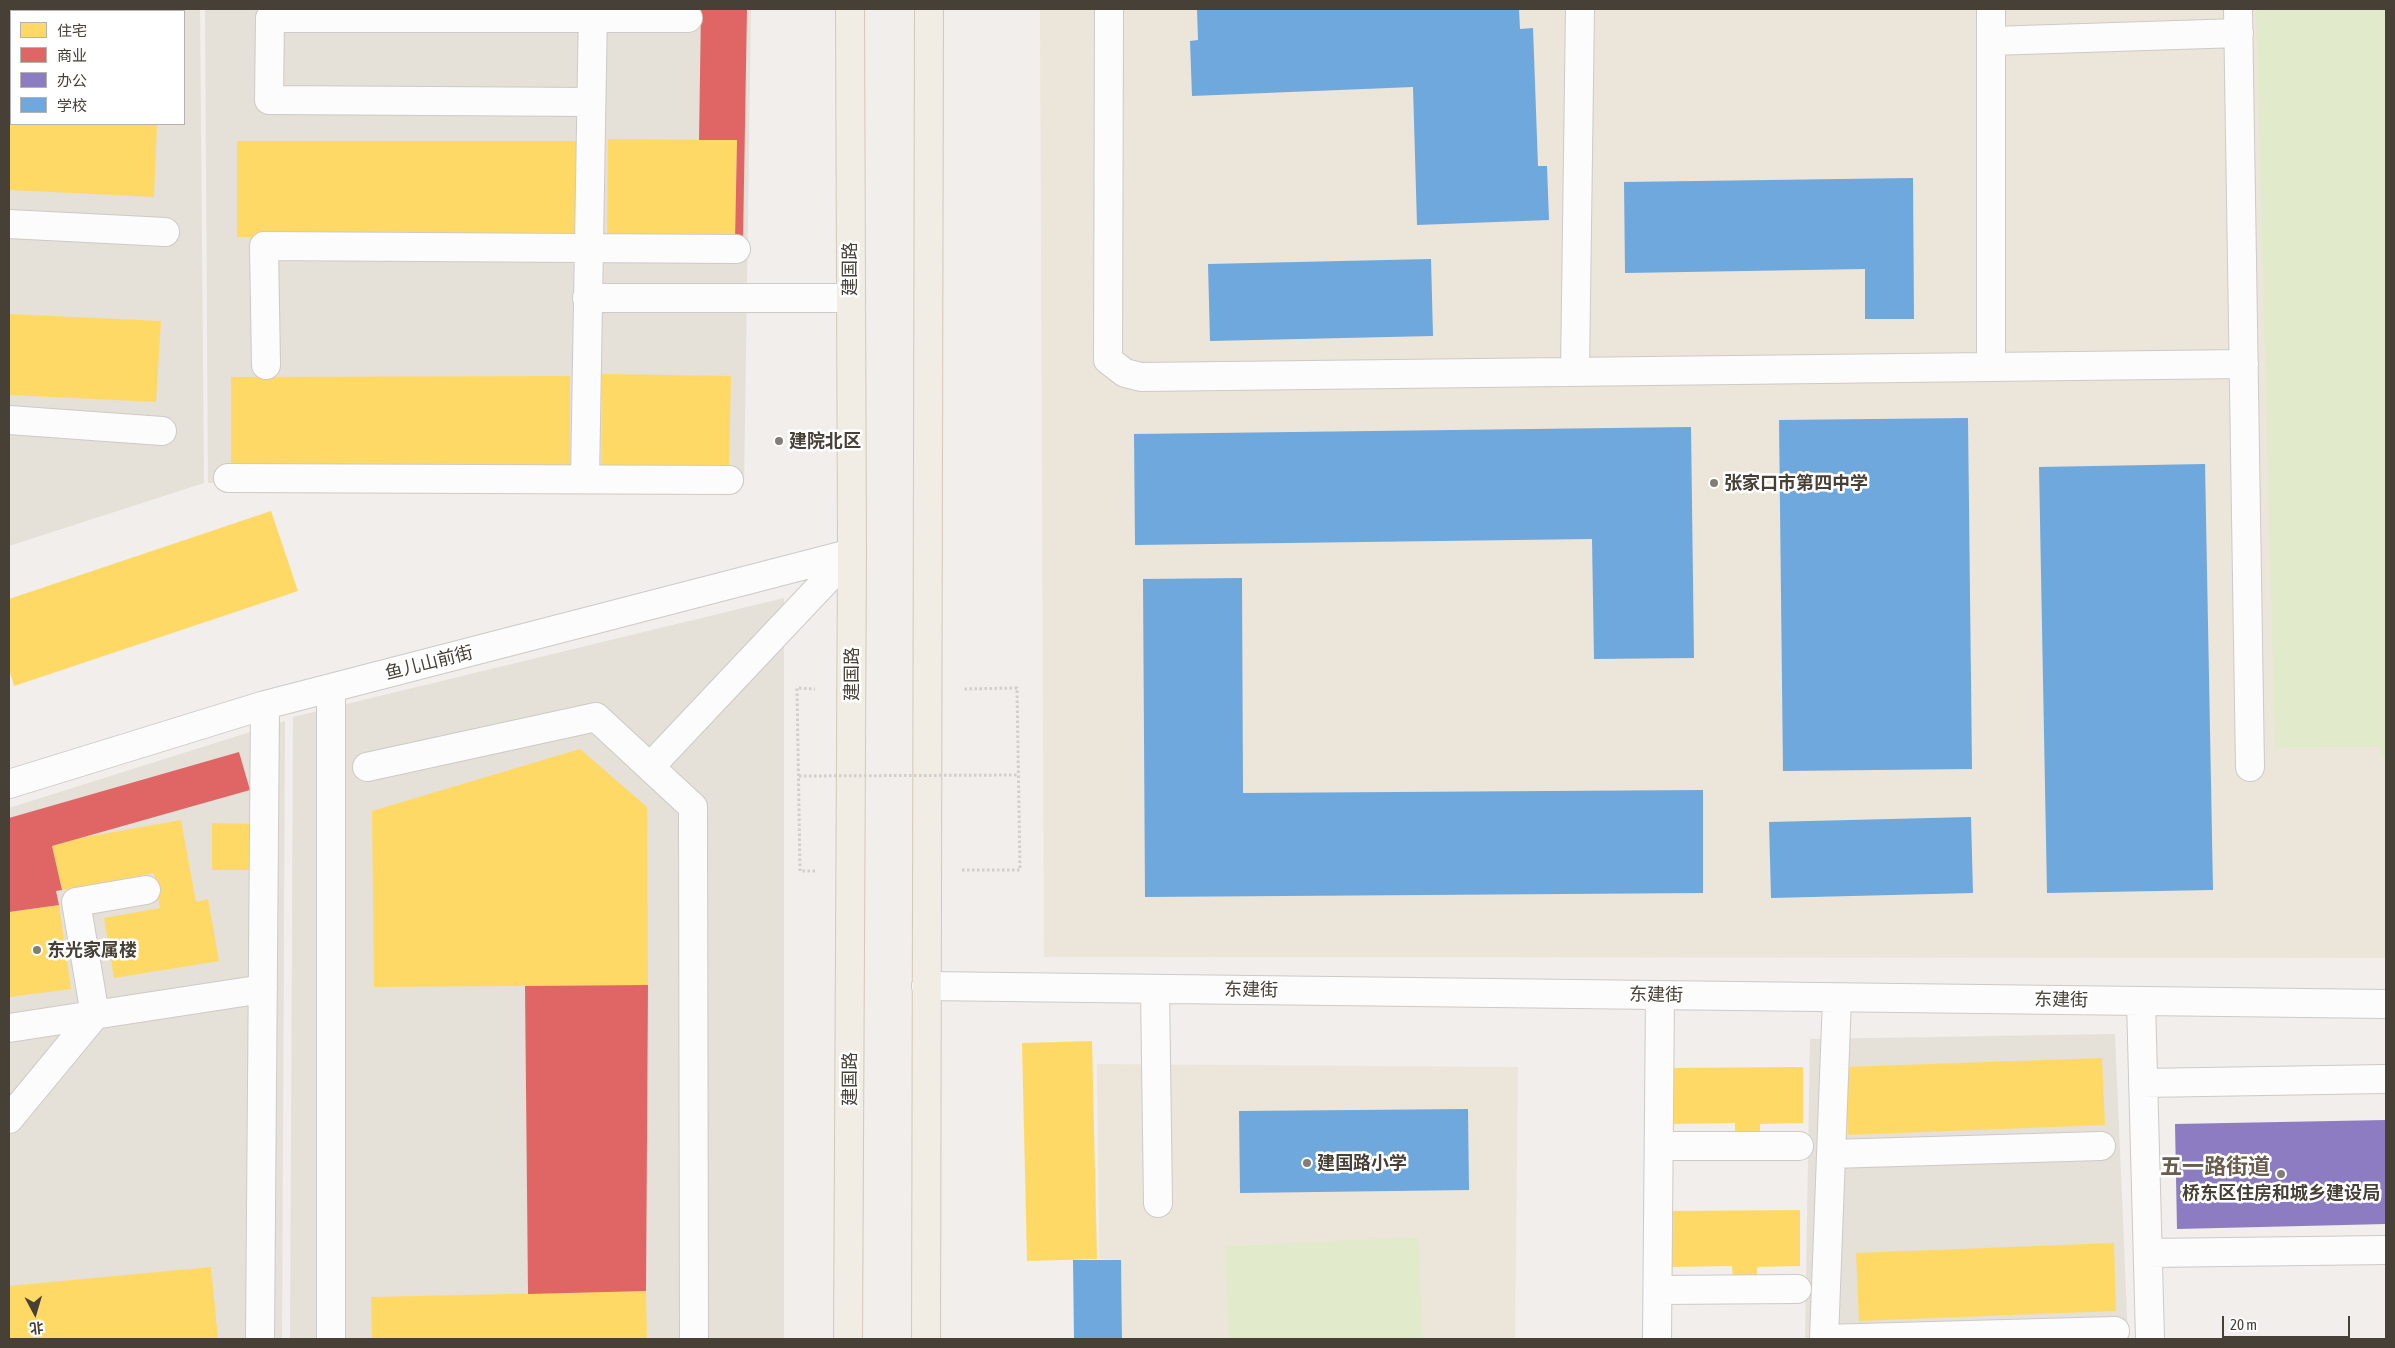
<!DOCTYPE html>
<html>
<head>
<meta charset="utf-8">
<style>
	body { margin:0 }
	#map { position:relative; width:2395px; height:1348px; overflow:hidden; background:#f1eeeb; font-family:"Asap Condensed","Noto Sans SC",sans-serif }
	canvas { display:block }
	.frame { position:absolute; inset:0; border:10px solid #474037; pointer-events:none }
	.legend { position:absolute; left:10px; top:10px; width:175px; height:115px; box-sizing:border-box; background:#fff; border:1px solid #b5b3af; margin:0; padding:6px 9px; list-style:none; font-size:15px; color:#474037 }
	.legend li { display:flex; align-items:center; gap:10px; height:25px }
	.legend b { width:25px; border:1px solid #b5b3af }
	.north { position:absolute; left:10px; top:1288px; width:50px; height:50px; -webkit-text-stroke:4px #fff; paint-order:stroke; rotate:174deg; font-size:14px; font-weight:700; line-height:20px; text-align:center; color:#474037 }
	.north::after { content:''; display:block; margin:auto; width:18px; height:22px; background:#474037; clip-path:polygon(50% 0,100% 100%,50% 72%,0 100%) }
	.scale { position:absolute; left:2222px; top:1316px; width:128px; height:22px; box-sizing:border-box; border:2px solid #474037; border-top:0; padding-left:6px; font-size:15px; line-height:18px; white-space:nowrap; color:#474037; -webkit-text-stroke:4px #fff; paint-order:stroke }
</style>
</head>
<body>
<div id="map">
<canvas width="2395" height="1348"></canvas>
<div class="frame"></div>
<ul class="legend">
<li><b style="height:14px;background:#ffd966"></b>住宅</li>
<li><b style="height:14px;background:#e06666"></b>商业</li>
<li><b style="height:14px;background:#8e7cc3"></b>办公</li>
<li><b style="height:14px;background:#6fa8dc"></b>学校</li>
</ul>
<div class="north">北</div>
<div class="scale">20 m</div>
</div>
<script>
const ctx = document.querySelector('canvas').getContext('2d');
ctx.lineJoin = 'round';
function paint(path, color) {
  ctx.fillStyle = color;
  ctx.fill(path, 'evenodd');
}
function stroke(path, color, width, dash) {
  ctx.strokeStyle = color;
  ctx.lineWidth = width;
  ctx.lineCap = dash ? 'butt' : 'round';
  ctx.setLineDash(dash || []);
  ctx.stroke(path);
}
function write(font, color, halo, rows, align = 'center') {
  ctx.font = font + ' "Asap Condensed","Noto Sans SC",sans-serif';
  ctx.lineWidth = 5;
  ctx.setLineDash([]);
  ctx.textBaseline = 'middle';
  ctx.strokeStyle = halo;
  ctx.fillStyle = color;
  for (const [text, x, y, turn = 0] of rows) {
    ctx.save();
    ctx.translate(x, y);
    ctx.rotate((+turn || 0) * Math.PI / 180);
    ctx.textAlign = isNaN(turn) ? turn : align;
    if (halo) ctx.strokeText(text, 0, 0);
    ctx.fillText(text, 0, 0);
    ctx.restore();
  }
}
paint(new Path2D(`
	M 9,9 L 200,9 L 204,483 L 9,546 ZM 11,11 L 184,11 L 184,124 L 11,124 Z
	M 205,9 L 751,9 L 744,485 L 208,483 Z
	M 784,598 L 784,1339 L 290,1339 L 293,717 Z
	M 285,721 L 282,1339 L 9,1339 L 9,808 Z
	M 2115,1034 L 2128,1339 L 1805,1339 L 1810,1039 Z`), '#e5e0d8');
paint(new Path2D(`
	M 1040,9 L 2386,9 L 2386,958 L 1044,957 Z
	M 1097,1064 L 1518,1067 L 1515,1339 L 1122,1339 L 1121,1260 L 1099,1259 Z`), '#ece5da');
paint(new Path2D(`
	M 2256,9 L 2386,9 L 2386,762 L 2378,747 L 2275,748 Z
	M 1418,1237 L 1423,1339 L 1229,1339 L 1225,1246 Z`), '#e1ebcb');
paint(new Path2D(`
	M 9,108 L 11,109 L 11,124 L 157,124 L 154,197 L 9,190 Z
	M 608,139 L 737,140 L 735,240 L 607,238 Z
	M 237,141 L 576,141 L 576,236 L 237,237 Z
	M 9,314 L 161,321 L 156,402 L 9,395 Z
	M 602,374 L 731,376 L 729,475 L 601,473 Z
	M 570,376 L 570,472 L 231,473 L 231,377 Z
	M 271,511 L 298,591 L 14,686 L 9,669 L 9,599 Z
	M 580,749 L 647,807 L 648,985 L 374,987 L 372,811 Z
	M 181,820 L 196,902 L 208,899 L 219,961 L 114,978 L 104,918 L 160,908 L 154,873 L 62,890 L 52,846 L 80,838 Z
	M 212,823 L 256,824 L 255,870 L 212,870 Z
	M 59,905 L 71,989 L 9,997 L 9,912 Z
	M 1092,1041 L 1097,1259 L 1027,1261 L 1022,1043 Z
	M 2102,1058 L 2105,1125 L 1848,1135 L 1845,1067 Z
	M 1803,1067 L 1803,1123 L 1760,1124 L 1760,1139 L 1735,1140 L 1735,1123 L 1674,1124 L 1673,1068 Z
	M 1800,1210 L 1800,1266 L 1757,1267 L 1757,1282 L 1733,1283 L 1732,1266 L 1671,1267 L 1670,1211 Z
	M 2114,1243 L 2116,1311 L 1859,1321 L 1856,1253 Z
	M 211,1267 L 218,1339 L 9,1339 L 9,1286 Z
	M 646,1291 L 647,1339 L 372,1339 L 371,1297 Z`), '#ffd966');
paint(new Path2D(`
	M 701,9 L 747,9 L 743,240 L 735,240 L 737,140 L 699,140 Z
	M 239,752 L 250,790 L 52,846 L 62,890 L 56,891 L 59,905 L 9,912 L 9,818 Z
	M 648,985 L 646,1291 L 528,1294 L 525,986 Z`), '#e06666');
paint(new Path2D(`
	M 2386,1120 L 2386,1224 L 2177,1229 L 2175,1124 Z`), '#8e7cc3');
paint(new Path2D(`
	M 1197,9 L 1519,9 L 1520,29 L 1533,28 L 1538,166 L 1547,166 L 1549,220 L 1417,225 L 1413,87 L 1192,96 L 1190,41 L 1198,40 Z
	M 1913,178 L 1914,319 L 1865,319 L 1865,269 L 1625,273 L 1624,182 Z
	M 1431,259 L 1433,336 L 1210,341 L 1208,264 Z
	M 1968,418 L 1972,769 L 1783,771 L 1779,420 Z
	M 1691,427 L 1694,658 L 1594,659 L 1592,539 L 1135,545 L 1134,434 Z
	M 2205,464 L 2213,890 L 2047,893 L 2039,467 Z
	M 1242,578 L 1243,793 L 1703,790 L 1703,893 L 1145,897 L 1143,579 Z
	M 1971,817 L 1973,893 L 1771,898 L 1769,822 Z
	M 1468,1109 L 1469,1190 L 1240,1193 L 1239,1111 Z
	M 1073,1260 L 1121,1260 L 1122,1339 L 1074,1339 Z`), '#6fa8dc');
const minor = new Path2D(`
	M 1109,9 L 1108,360 L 1125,373 L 1141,377 L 2244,364
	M 1991,9 L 1991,367
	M 2238,9 L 2250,767
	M 9,12 L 11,12
	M 1991,41 L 2239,33
	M 591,102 L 269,100 L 270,18 L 688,18
	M 9,224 L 165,232
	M 587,298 L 850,298
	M 266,365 L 264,246 L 736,249
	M 1575,372 L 1580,9
	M 9,420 L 162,431
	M 228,478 L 729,480
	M 585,479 L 593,9
	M 367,767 L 596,717 L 693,807 L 694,1339
	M 650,767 L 852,553
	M 9,784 L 265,705 L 852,553
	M 926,986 L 2386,1004
	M 1155,989 L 1158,1203
	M 1837,998 L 1824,1339 L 2115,1331
	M 2141,1001 L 2150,1339
	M 9,1028 L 263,989
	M 2143,1083 L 2386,1079
	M 9,1119 L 95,1015 L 76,902 L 146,890
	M 1659,1146 L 1799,1146
	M 1831,1154 L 2101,1146
	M 2148,1253 L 2386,1250
	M 1658,1290 L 1797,1289
	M 260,1339 L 265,705
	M 331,1339 L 331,688
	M 1657,1339 L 1660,996`);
const major = new Path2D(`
	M 848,1339 L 852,553 L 850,9
	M 926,1339 L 929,9`);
stroke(minor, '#cdcac7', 30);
stroke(major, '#d3c9b8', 30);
stroke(new Path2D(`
	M 962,870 L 1020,870 L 1017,688 L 963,689
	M 815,871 L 800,871 L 797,688 L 815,689`), '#d1cecb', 3, [2.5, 2.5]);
stroke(minor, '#fdfcfc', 28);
stroke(major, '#f1ece4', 28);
stroke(new Path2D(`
	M 799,776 L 1019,775`), '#d1cecb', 3, [2.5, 2.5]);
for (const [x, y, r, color] of [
	[779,441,5,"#827d76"],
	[1714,483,5,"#827d76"],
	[37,950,5,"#827d76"],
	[1307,1163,5,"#827d76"],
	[2281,1174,5,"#827d76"]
]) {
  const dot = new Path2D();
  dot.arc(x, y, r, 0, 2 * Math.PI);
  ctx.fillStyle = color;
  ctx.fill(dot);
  stroke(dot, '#fff', 2);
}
write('18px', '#474037', '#fff', [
	["建国路",850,269,-90],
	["鱼儿山前街",429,663,-14],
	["建国路",852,674,-90],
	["东建街",1251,990,1],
	["东建街",1656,995,1],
	["东建街",2061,1000,1],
	["建国路",850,1079,-90]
]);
write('bold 18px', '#474037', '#fff', [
	["建院北区",789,441],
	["张家口市第四中学",1724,483],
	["东光家属楼",47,950],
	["建国路小学",1317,1163],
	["桥东区住房和城乡建设局",2281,1193,"center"]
], 'left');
write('bold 22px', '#6a5d4e', '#fff', [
	["五一路街道",2215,1167]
]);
</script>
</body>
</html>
